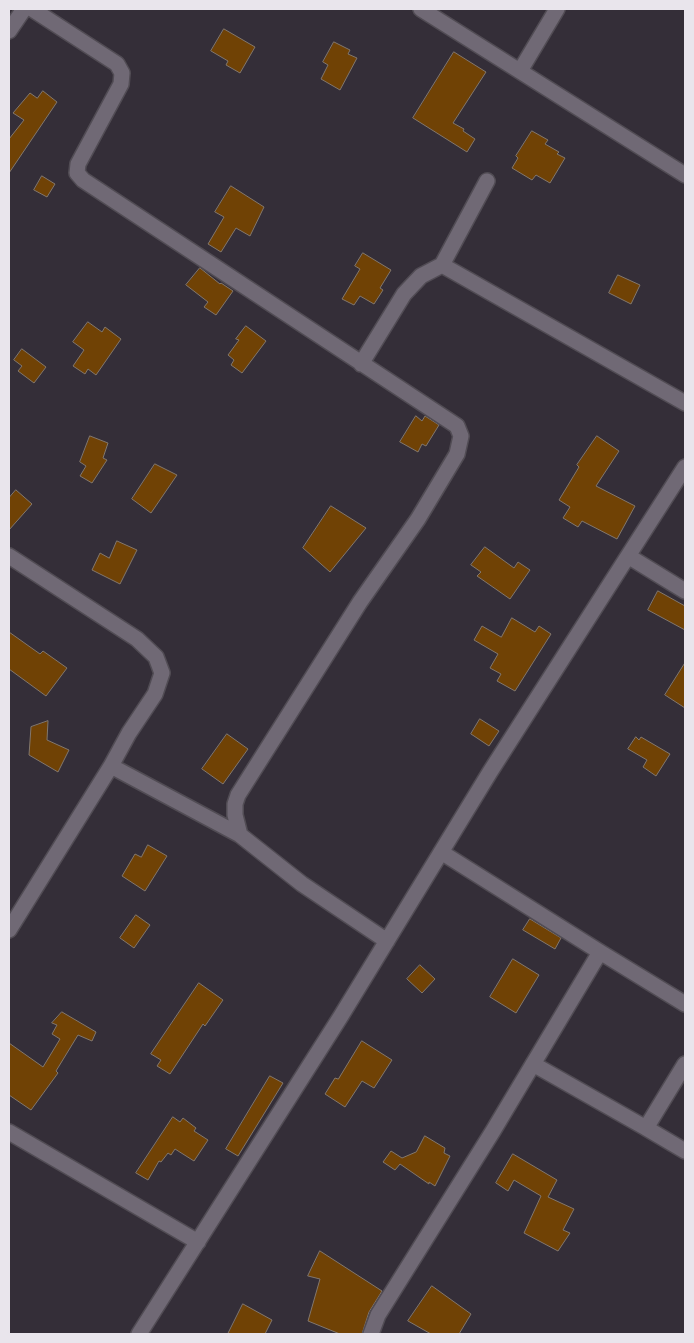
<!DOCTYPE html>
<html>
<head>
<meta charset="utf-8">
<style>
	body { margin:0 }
	#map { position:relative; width:694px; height:1343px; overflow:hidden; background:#342e38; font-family:"Times New Roman",serif }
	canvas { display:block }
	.frame { position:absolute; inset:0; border:10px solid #e9e5ec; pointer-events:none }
</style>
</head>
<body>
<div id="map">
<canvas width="694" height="1343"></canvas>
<div class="frame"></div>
</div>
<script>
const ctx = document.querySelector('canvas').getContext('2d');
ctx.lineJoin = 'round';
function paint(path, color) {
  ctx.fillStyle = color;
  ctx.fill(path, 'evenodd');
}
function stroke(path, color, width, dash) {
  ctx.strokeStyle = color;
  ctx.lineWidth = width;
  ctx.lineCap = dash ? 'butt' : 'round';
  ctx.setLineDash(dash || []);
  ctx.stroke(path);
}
const building = new Path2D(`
	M 224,29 L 255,47 L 240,73 L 226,65 L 228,61 L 211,51 Z
	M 334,42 L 350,50 L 348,54 L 357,58 L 340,90 L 321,79 L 328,65 L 323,62 Z
	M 454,52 L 486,72 L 453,123 L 464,129 L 463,131 L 475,139 L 467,152 L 413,118 Z
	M 43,91 L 57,102 L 9,173 L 9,139 L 24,120 L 13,113 L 30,93 L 37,98 Z
	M 532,131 L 548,140 L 545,144 L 559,152 L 557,154 L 565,158 L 550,183 L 536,175 L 532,180 L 512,168 L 518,158 L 516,156 Z
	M 42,176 L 55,184 L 47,197 L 34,190 Z
	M 231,186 L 264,207 L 250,236 L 236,228 L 221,252 L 208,244 L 224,217 L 215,212 Z
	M 363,253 L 391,270 L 380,288 L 383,290 L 374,304 L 360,296 L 354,305 L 342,299 L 360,269 L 355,266 Z
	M 200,268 L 220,284 L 221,283 L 233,291 L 216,315 L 204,307 L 208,302 L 186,285 Z
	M 618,275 L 640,285 L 631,304 L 609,293 Z
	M 88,322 L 102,332 L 105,327 L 121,339 L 96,375 L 88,369 L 85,374 L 73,366 L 84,350 L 73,342 Z
	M 246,326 L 266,341 L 242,373 L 231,365 L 234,360 L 228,355 L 239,340 L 236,339 Z
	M 22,349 L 46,367 L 34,383 L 18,371 L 22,366 L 14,360 Z
	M 416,416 L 422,421 L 425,416 L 439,425 L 426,446 L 422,444 L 418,452 L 400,442 Z
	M 90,436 L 108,443 L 103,458 L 107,460 L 92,483 L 80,476 L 86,466 L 80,462 Z
	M 597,436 L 619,451 L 596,486 L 635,506 L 617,539 L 582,521 L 578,527 L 563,518 L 570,507 L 559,500 L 579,467 L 577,465 Z
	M 155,464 L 177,475 L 151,513 L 132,499 Z
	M 16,490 L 32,504 L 9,530 L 9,498 Z
	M 331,506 L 366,528 L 330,572 L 303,548 Z
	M 117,541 L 137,550 L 120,584 L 92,570 L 100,553 L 109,558 Z
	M 485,547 L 514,568 L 518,562 L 530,570 L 510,599 L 477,576 L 481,572 L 471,565 Z
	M 658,591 L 685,606 L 685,630 L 648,610 Z
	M 512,618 L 535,632 L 539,626 L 551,634 L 515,691 L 497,681 L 501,674 L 490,668 L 498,654 L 474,640 L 482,626 L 501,637 Z
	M 9,632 L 40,654 L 43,651 L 67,668 L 46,696 L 9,669 Z
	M 685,663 L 685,708 L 665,695 Z
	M 480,719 L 499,731 L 489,746 L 471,734 Z
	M 48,721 L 47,740 L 69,750 L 58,772 L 29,755 L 31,727 Z
	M 227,734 L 248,749 L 223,784 L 202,769 Z
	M 636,737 L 639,740 L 641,737 L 670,754 L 656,776 L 643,767 L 647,760 L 628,749 Z
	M 148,845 L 167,856 L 145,891 L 122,876 L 135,854 L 141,857 Z
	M 136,915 L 150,925 L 134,948 L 120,938 Z
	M 530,919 L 561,938 L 555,949 L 523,930 Z
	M 513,959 L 539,975 L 516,1013 L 490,997 Z
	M 420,965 L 435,979 L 422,993 L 407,979 Z
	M 199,983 L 223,1000 L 205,1026 L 203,1024 L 170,1074 L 157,1066 L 161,1060 L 151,1054 Z
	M 62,1012 L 96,1032 L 92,1041 L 78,1035 L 56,1071 L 58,1073 L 31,1110 L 9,1095 L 9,1043 L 43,1067 L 60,1039 L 52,1034 L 57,1025 L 52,1023 Z
	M 362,1041 L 392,1060 L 374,1088 L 362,1081 L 345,1107 L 325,1094 L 335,1078 L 338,1079 Z
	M 270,1076 L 283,1083 L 238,1156 L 226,1149 Z
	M 173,1117 L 180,1122 L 183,1118 L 196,1128 L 194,1131 L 208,1140 L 194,1161 L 175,1149 L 171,1155 L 168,1153 L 161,1162 L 159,1161 L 148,1180 L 136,1173 Z
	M 425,1136 L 445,1148 L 444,1153 L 450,1156 L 435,1186 L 429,1182 L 429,1184 L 400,1164 L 395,1170 L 383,1162 L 391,1151 L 402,1158 L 416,1152 Z
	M 513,1154 L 557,1180 L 548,1197 L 574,1209 L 563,1230 L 570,1233 L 558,1251 L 524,1233 L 541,1196 L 514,1180 L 508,1191 L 496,1183 Z
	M 320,1251 L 382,1291 L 369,1312 L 362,1334 L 340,1334 L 308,1321 L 320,1279 L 308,1276 Z
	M 432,1286 L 471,1314 L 459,1334 L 431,1334 L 408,1321 Z
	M 243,1304 L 272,1320 L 265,1334 L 228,1334 Z`);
paint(building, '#704205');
stroke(building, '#82776d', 1);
const street = new Path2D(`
	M 32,9 L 117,64 L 122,73 L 121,84 L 78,164 L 77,173 L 83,180 L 457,426 L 461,436 L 457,454 L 418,519 L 360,602 L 238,795 L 235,804 L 235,815 L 240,835 L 302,884 L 387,941
	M 421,9 L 685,175
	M 9,31 L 24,9
	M 520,71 L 557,9
	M 442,265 L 685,403
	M 361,364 L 404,294 L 421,276 L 442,265 L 487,181
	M 685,467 L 628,556 L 685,591
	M 9,556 L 137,639 L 156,657 L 162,673 L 155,694 L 129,733 L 111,766 L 240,835
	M 441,852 L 600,952 L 685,1004
	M 9,930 L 111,766
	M 533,1064 L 646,1128
	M 685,1064 L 646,1128 L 685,1151
	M 9,1132 L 198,1242
	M 139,1334 L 341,1016 L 490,772 L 628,556
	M 371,1334 L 378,1315 L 493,1131 L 600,952`);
stroke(street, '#514c54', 18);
stroke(street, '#706975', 15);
</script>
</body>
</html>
